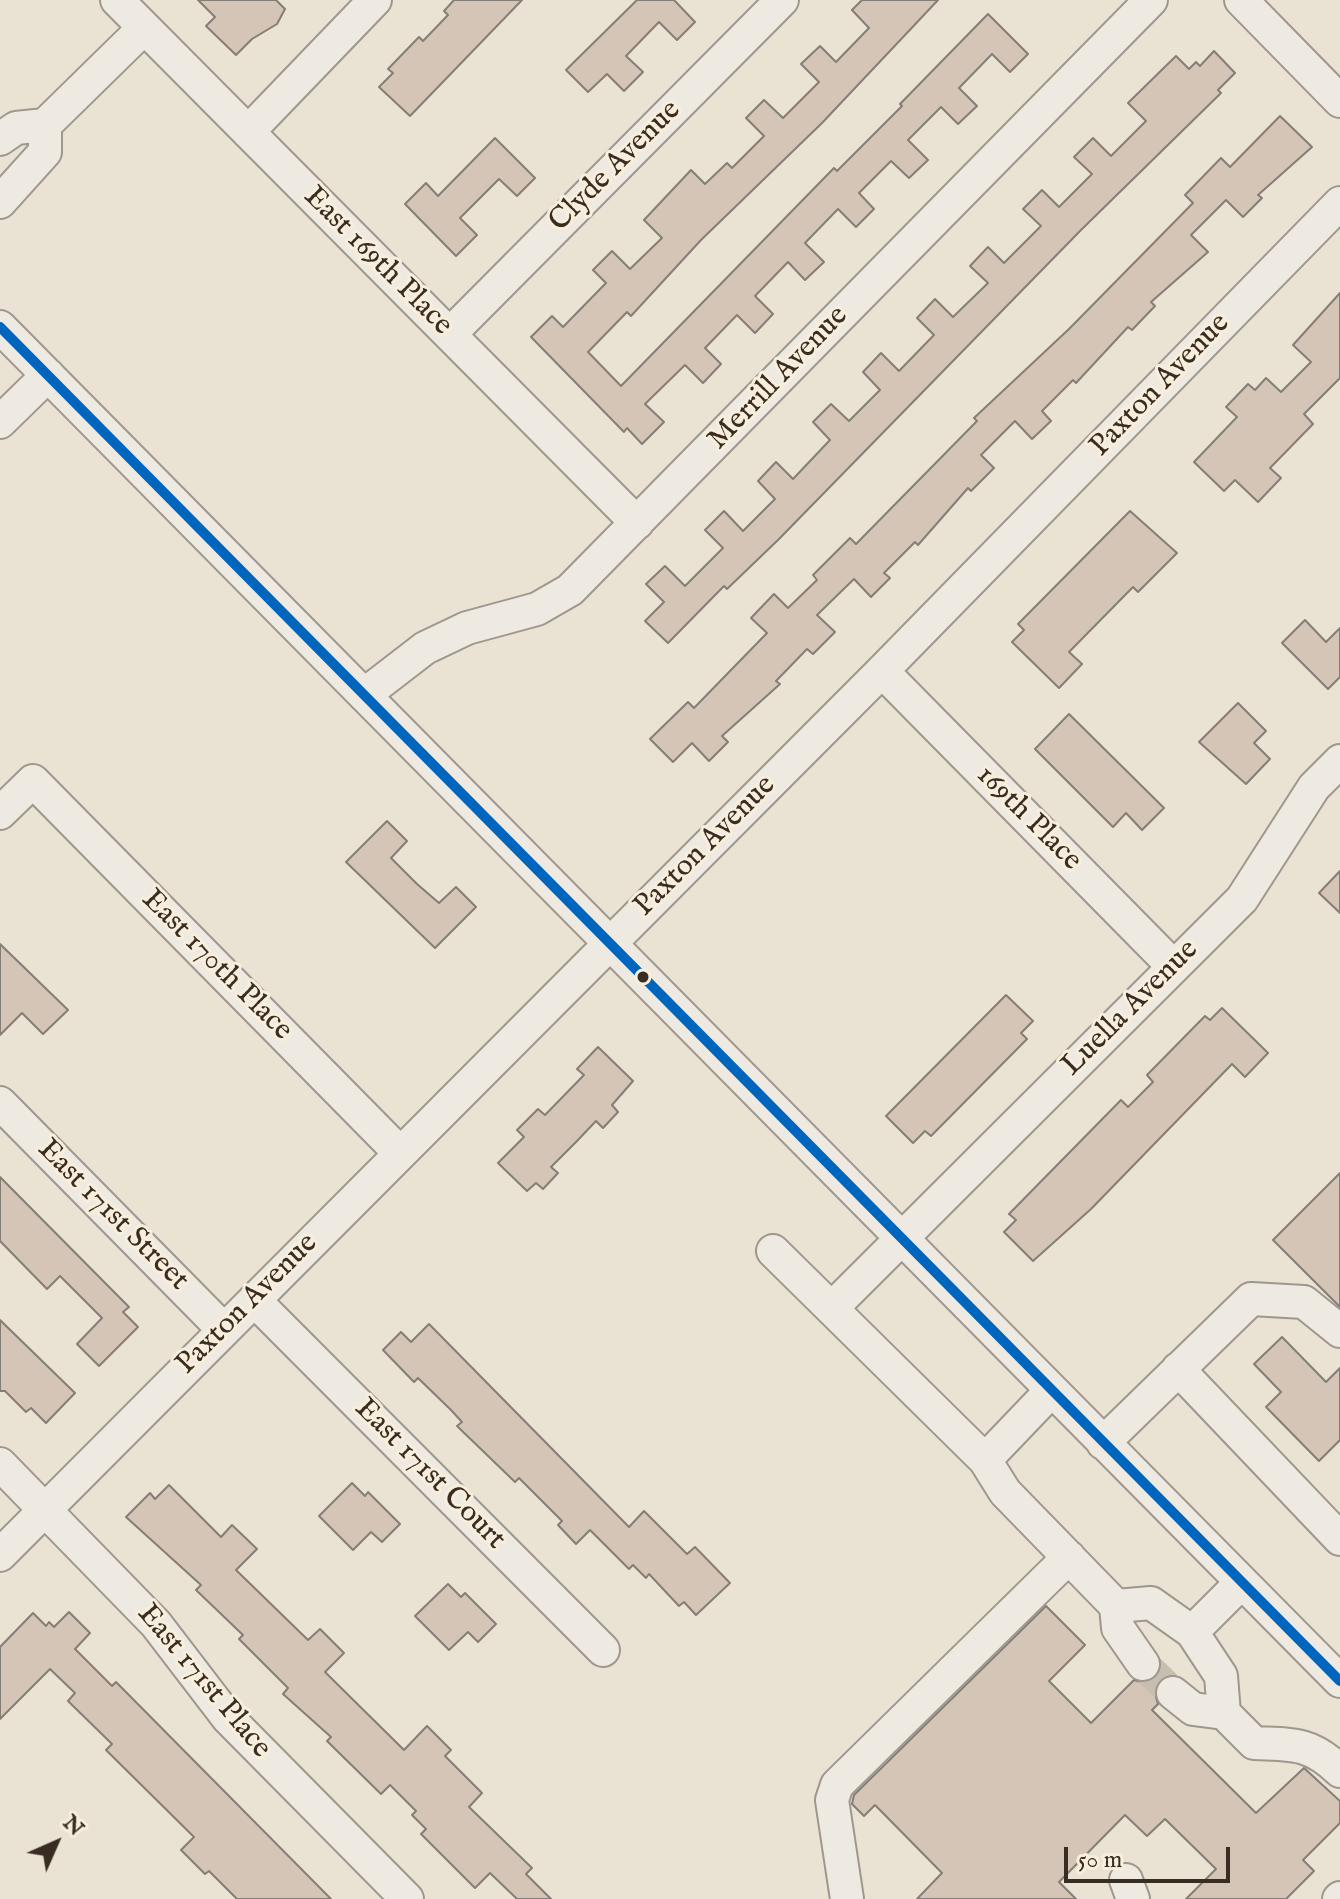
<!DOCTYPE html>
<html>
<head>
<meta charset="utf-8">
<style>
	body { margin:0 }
	#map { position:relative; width:1340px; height:1899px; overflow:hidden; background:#eae2d3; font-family:"IM FELL English",serif }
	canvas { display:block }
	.north { position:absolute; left:16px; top:1803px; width:80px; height:80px; -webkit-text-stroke:6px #f8eedc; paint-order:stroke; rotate:45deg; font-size:22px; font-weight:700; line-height:32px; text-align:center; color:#392c23 }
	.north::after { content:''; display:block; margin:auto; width:28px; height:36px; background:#392c23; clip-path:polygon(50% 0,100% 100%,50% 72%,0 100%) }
	.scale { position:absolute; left:1064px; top:1847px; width:166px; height:36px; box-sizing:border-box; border:4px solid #392c23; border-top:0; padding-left:10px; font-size:24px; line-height:28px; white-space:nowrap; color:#392c23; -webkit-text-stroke:6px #f8eedc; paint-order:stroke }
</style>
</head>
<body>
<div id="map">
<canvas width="1340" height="1899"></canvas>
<div class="north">N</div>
<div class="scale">50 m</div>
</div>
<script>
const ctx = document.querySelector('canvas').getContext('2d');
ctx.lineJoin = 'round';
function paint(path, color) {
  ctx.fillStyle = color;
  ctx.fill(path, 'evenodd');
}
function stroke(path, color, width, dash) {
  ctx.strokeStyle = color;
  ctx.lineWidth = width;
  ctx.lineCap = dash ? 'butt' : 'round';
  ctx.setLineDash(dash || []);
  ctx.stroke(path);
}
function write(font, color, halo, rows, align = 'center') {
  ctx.font = font + ' "IM FELL English",serif';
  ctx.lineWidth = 6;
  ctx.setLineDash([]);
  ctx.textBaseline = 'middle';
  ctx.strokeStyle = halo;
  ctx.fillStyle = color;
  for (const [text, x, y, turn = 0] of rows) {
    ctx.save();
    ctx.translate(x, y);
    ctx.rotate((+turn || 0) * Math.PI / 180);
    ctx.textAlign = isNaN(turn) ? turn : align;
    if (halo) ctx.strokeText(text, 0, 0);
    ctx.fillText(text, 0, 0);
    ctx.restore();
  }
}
const building = new Path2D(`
	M 198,0 L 276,0 L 285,9 L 277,24 L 252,39 L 236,55 L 206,26 L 215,17 Z
	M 454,0 L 522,0 L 410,116 L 379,87 L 393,73 L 388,69 L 419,37 L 423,41 L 448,15 L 444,11 Z
	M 637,0 L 674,0 L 695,22 L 677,40 L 659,22 L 626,56 L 643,72 L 624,91 L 607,74 L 588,92 L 566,70 Z
	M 862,0 L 938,0 L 822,123 L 701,240 L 631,316 L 627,312 L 588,352 L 621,386 L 834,168 L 837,171 L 902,106 L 900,104 L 988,14 L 1028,54 L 1010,72 L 992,54 L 959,88 L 977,106 L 958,124 L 941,107 L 908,140 L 928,160 L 909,178 L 891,161 L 859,193 L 874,209 L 856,227 L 838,209 L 805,243 L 824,262 L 805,280 L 788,262 L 755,296 L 773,314 L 755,333 L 737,315 L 705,348 L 721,364 L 703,383 L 685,365 L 645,404 L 664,422 L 642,444 L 627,428 L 624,432 L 531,337 L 552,316 L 563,327 L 606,283 L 593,270 L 612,251 L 630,269 L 662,238 L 644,220 L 691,170 L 705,184 L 727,163 L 732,168 L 764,136 L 746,118 L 764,100 L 783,118 L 819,82 L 801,64 L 820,46 L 836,62 L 869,28 L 852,10 Z
	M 1214,51 L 1235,73 L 1218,90 L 1221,93 L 1081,230 L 779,539 L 727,589 L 724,586 L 668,643 L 645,621 L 664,602 L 646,584 L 665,566 L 685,586 L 723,548 L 705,530 L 724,511 L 743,531 L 775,499 L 758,481 L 776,462 L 793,479 L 830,440 L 813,422 L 831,404 L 849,421 L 880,390 L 863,372 L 881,353 L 899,371 L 934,335 L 917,318 L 935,299 L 953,317 L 988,283 L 970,266 L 988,247 L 1004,263 L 1041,226 L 1023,209 L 1042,190 L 1059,207 L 1092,174 L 1074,157 L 1093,138 L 1111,156 L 1146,121 L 1128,103 L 1176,56 L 1189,69 L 1196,62 L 1200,66 Z
	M 1280,116 L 1312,147 L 1258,195 L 1262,198 L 1243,217 L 1226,200 L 1191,235 L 1208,252 L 1151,302 L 1155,306 L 1132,330 L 1128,327 L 1076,383 L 1073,380 L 1042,411 L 1051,421 L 1032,439 L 1015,421 L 981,455 L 994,468 L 971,491 L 968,488 L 918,545 L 915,542 L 884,573 L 890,578 L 871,597 L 854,579 L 817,615 L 835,632 L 813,654 L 807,649 L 776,681 L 780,684 L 722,736 L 728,742 L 709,761 L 692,743 L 673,762 L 650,739 L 688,702 L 694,708 L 767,633 L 751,618 L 774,594 L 788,608 L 817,580 L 813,575 L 850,538 L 856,544 L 977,421 L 974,418 L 1069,329 L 1193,203 L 1185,195 L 1221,158 L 1230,167 Z
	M 495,138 L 535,178 L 517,196 L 499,179 L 460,218 L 477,235 L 456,256 L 405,204 L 426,183 L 438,196 Z
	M 1340,293 L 1340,378 L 1304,414 L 1313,424 L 1270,468 L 1281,478 L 1258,502 L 1235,480 L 1224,491 L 1194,462 L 1237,417 L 1226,407 L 1248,384 L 1255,390 L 1266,378 L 1281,392 L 1311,362 L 1293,345 Z
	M 1130,511 L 1177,553 L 1138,592 L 1133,587 L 1069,652 L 1082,664 L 1059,688 L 1012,642 L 1024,630 L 1018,624 Z
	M 1305,620 L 1326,642 L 1340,628 L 1340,677 L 1328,689 L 1282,643 Z
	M 1238,703 L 1266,731 L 1254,743 L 1270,759 L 1246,784 L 1199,742 Z
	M 1069,714 L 1164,808 L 1142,830 L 1126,813 L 1113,827 L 1035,749 Z
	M 387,821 L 407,841 L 391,858 L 417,884 L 439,903 L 456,887 L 476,907 L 435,948 L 346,862 Z
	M 1340,871 L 1340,913 L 1319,893 Z
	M 0,944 L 68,1010 L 43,1034 L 22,1013 L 0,1035 Z
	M 1006,995 L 1033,1021 L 1021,1033 L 1027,1039 L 931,1136 L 925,1131 L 913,1143 L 886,1116 Z
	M 1222,1008 L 1268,1053 L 1245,1077 L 1232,1064 L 1091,1209 L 1033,1261 L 1004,1232 L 1016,1220 L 1009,1214 L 1121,1100 L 1128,1107 L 1153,1082 L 1147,1075 L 1205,1016 L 1210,1020 Z
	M 598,1047 L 633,1081 L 612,1105 L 618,1112 L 603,1128 L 596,1121 L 576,1142 L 551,1167 L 558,1173 L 543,1189 L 536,1183 L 527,1191 L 498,1163 L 524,1137 L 517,1130 L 538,1109 L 545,1115 L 584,1075 L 577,1069 Z
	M 1340,1173 L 1340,1307 L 1273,1240 Z
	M 0,1177 L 129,1307 L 123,1312 L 138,1327 L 99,1366 L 77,1344 L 102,1318 L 60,1276 L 47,1289 L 0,1241 Z
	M 0,1320 L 75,1393 L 46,1423 L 31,1408 L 26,1412 L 5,1391 L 0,1391 Z
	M 429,1324 L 629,1527 L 644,1511 L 687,1554 L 695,1547 L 730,1583 L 696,1615 L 684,1602 L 679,1606 L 649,1574 L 646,1578 L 633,1565 L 629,1569 L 590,1530 L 576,1544 L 558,1525 L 562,1521 L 519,1478 L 515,1482 L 457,1426 L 462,1422 L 451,1410 L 418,1378 L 414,1382 L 383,1350 L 401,1332 L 411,1342 Z
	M 1282,1337 L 1326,1382 L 1340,1368 L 1340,1440 L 1319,1461 L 1266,1407 L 1281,1392 L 1254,1364 Z
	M 352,1483 L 365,1496 L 368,1492 L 400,1524 L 382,1542 L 371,1532 L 353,1550 L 319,1516 Z
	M 169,1485 L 221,1537 L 232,1525 L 257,1549 L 236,1570 L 308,1640 L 320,1629 L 344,1653 L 325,1672 L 404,1750 L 427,1726 L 451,1750 L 445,1756 L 482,1793 L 469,1807 L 532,1868 L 526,1874 L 551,1899 L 517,1899 L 490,1873 L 475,1888 L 421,1834 L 426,1829 L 412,1815 L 416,1811 L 390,1785 L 381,1794 L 327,1741 L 331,1737 L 283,1694 L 288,1688 L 239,1639 L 243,1635 L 196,1590 L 201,1585 L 126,1517 L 150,1493 L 155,1499 Z
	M 448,1584 L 461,1597 L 465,1593 L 496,1624 L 478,1642 L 468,1632 L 449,1650 L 415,1616 Z
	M 1046,1606 L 1085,1645 L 1049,1681 L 1091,1723 L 1134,1680 L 1144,1683 L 1154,1679 L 1162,1664 L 1172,1675 L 1158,1682 L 1154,1691 L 1158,1704 L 1152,1710 L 1256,1813 L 1304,1768 L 1340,1801 L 1340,1823 L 1303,1860 L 1314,1871 L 1286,1899 L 1186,1899 L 1216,1869 L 1165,1819 L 1147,1836 L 1125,1815 L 1059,1882 L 1076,1899 L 917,1899 L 942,1873 L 875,1805 L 864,1816 L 852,1804 L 854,1795 Z
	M 69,1612 L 90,1633 L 75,1649 L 112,1686 L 116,1682 L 331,1899 L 237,1899 L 209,1871 L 205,1874 L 181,1850 L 194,1837 L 106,1750 L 112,1744 L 68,1701 L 75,1693 L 50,1669 L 0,1719 L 0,1647 L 33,1613 L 46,1626 L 49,1622 L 54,1627 Z`);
paint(building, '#d5c5b6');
stroke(building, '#857e76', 2);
stroke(new Path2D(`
	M 1143,1664 L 1173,1693`), '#c7beb0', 32, [32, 16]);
const minor = new Path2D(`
	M 117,0 L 637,523
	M 1241,0 L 1340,101
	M 248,132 L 375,0
	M 0,139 L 16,128 L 45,125 L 144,28
	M 0,202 L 45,152 L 45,125
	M 0,327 L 1340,1681
	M 450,334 L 782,0
	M 0,422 L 48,375
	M 882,671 L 1173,966
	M 364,695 L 425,648 L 467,628 L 537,609 L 570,590 L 1151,0
	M 0,813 L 33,781 L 399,1152
	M 0,1103 L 224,1330
	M 773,1251 L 985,1460 L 1005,1492 L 1116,1606 L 1151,1603 L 1192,1632 L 1221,1676 L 1224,1713 L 1254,1743 C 1293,1744 1311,1743 1340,1771
	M 254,1300 L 603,1650
	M 832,1308 L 1242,899 L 1314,787 L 1340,761
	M 1178,1369 L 1340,1539
	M 1103,1443 L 1251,1299 L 1304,1302 L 1340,1331
	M 985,1460 L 1051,1391
	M 0,1464 L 156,1624 L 228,1718 L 407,1899
	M 0,1555 L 882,671 L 1340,203
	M 1116,1606 L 1118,1628 L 1143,1664
	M 1192,1632 L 1242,1582
	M 1173,1693 L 1193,1709 L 1224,1713
	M 1126,1880 L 1133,1899
	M 847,1899 L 832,1800 L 837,1785 L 1069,1557
	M 1339,1899 L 1340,1898`);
stroke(minor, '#9e978e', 36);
stroke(minor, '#eeeae2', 32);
stroke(new Path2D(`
	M 0,327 L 1340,1681`), '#0065bd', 10);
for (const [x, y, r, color] of [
	[643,977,7,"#392c23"]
]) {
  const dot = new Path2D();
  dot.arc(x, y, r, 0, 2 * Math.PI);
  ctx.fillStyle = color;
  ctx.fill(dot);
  stroke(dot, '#f8eedc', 3);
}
write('30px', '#392c23', '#f8eedc', [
	["Clyde Avenue",616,167,-45],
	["East 169th Place",377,262,45],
	["Merrill Avenue",779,379,-46],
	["Paxton Avenue",1161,386,-46],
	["169th Place",1028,819,45],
	["Paxton Avenue",706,847,-45],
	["East 170th Place",216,966,45],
	["Luella Avenue",1131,1009,-45],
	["East 171st Street",112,1216,45],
	["Paxton Avenue",248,1305,-45],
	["East 171st Court",429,1475,45],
	["East 171st Place",203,1682,50]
]);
</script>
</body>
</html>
